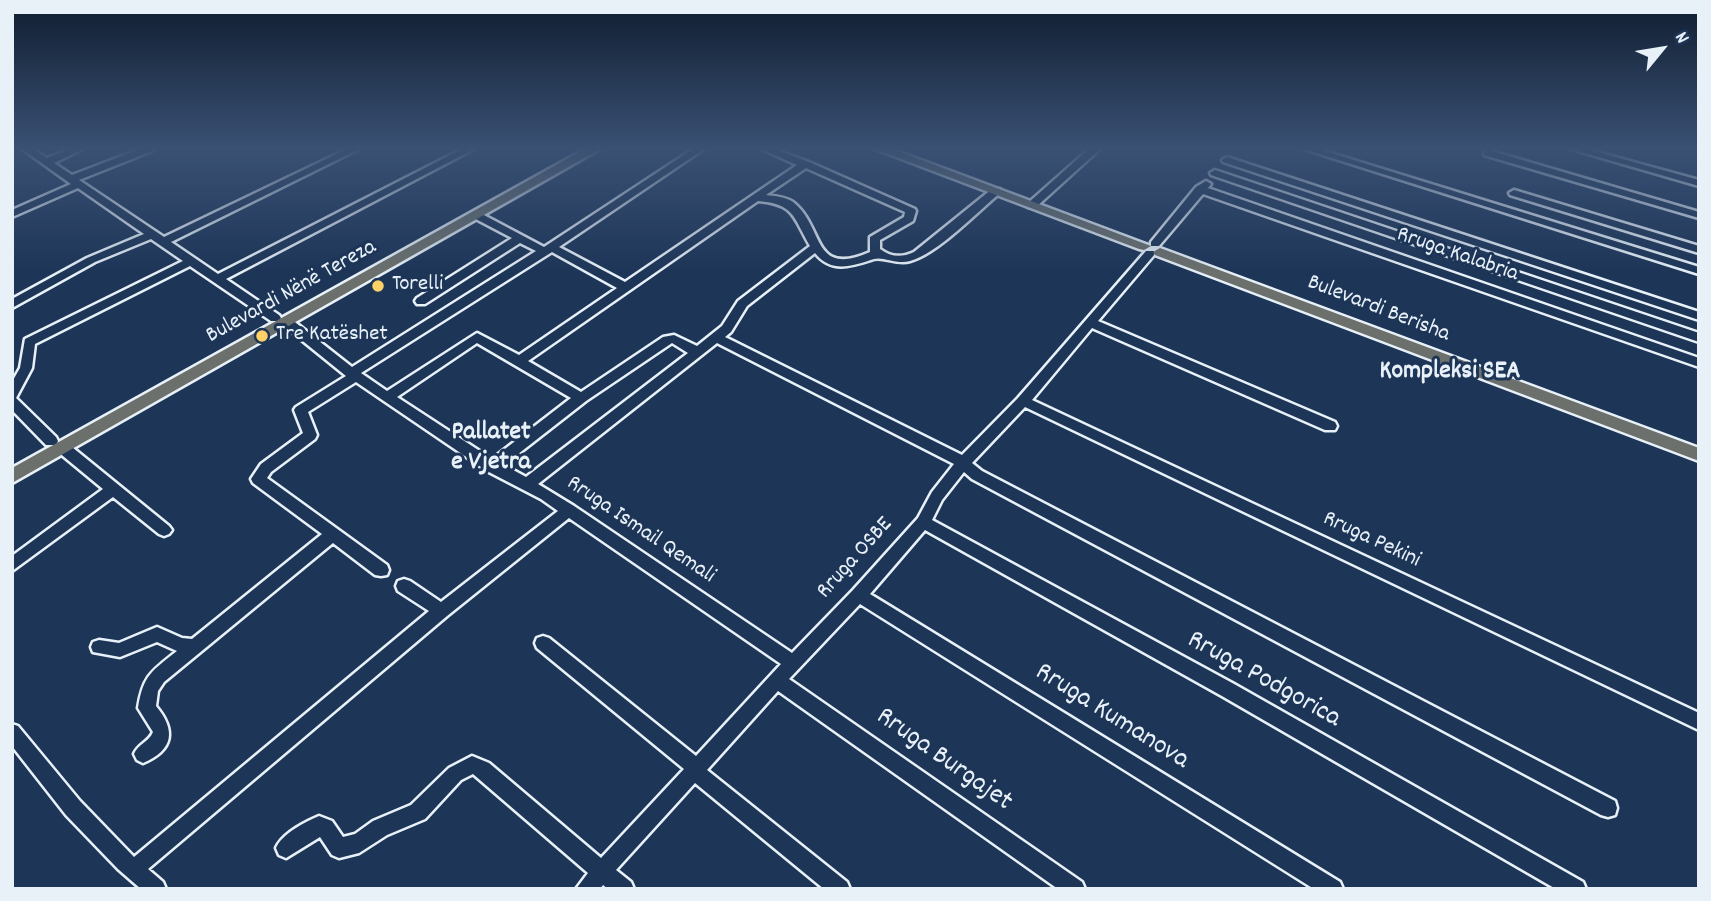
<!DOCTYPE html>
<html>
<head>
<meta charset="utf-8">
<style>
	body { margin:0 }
	#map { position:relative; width:1711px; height:901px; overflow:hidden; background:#1d3557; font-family:Dekko,sans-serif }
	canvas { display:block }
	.frame { position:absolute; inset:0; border:14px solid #e8f1f8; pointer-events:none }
	.north { position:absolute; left:1627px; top:14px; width:70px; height:70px; -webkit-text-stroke:5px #1d3557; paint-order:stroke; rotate:60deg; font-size:19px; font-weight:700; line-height:28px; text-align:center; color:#e8f1f8 }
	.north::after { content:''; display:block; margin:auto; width:24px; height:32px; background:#e8f1f8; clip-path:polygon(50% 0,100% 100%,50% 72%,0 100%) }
</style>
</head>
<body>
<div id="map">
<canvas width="1711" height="901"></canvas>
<div class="frame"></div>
<div class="north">N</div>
</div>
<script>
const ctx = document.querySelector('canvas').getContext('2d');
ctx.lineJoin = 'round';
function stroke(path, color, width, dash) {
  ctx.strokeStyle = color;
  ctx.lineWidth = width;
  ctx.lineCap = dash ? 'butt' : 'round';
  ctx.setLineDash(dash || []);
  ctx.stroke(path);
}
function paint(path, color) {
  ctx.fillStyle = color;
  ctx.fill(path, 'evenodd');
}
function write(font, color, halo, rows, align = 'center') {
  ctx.font = font + ' Dekko,sans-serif';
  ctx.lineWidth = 6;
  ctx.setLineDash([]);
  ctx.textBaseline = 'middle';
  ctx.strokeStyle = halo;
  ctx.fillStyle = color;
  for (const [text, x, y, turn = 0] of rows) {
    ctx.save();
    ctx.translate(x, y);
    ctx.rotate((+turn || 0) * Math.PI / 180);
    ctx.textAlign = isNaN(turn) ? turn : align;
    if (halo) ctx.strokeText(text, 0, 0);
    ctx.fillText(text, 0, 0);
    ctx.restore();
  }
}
const minor = new Path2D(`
	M 22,149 L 33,149 L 47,158 L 70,149 L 83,149 L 54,163 L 72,175 L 140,149 L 153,149 L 152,151 L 79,180 L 164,237 L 347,149 L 359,149 L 171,242 L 218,274 L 462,149 L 474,149 L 226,279 L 279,315 L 281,318 L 279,321 L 271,321 L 190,266 L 35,344 L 32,368 L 16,398 L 56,437 L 58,441 L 56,445 L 46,445 L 12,410 L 12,382 L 20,368 L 25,339 L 183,261 L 151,239 L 95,262 L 12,308 L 12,299 L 87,258 L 144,234 L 78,188 L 12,217 L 12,210 L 71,184 Z
	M 693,149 L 704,149 L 559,247 L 625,282 L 797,165 L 761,149 L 774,149 L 809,162 L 915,209 L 916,211 L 913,221 L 880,240 L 880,249 C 891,257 901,258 914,252 L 992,189 L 1000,189 L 1000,193 C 977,212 937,254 910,261 C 897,265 883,256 874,259 C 852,266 832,274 815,253 L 747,306 L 731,332 L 725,337 L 962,455 L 1018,398 L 1146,251 L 1154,251 L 1154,255 L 1098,321 L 1335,422 L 1337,426 L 1335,430 L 1325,430 L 1092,328 L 1032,400 L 1699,713 L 1699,730 L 1025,407 L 972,463 L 982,471 L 1615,801 L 1617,808 L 1615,815 L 1608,817 L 1601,815 L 972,479 L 964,472 L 942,500 L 932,520 L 1234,684 L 1583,882 L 1586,889 L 1556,889 L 1222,696 L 925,530 L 870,594 L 1340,882 L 1343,889 L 1314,889 L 860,604 L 789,679 L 1082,882 L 1085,889 L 1058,889 L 778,691 L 707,770 L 847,882 L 850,889 L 824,889 L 695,783 L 616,870 L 631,882 L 634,889 L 608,889 L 603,885 L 600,889 L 576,889 L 588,873 L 473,774 L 461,780 L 425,819 L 387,835 L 359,853 L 339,858 L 332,855 L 320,837 L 286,858 L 279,855 L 276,848 C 282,834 305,822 319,816 L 332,821 L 343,837 L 355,834 L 373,821 L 411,805 L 449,768 L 472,756 L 489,763 L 601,858 L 684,769 L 537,648 L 535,643 L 537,638 L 543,636 L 549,638 L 696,756 L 781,664 L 569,518 L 447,616 L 148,869 L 163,882 L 166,889 L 141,889 L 118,869 L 66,815 L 12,746 L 12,724 L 18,726 L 80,801 L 134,857 L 429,611 L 398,591 L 396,586 L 398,581 L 404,579 L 410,581 L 441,602 L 558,511 L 541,499 L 487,471 L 356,382 L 308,412 L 317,435 L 315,439 L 271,472 L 267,478 L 387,565 L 389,570 L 387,575 L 381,576 L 375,575 L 333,543 L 164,682 L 158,691 L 156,706 C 176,730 174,750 143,763 L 137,760 L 134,754 C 138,744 149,742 153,732 L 138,708 C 143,675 152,671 177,651 L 157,642 L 120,657 L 93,652 L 91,647 L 93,642 L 99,640 L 119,643 L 157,627 L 182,638 L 192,639 L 322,534 L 253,483 L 251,479 L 261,464 L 303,433 L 294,410 L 296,407 L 346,376 L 283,325 L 281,322 L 283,319 L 291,319 L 352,367 L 536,251 L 520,243 L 425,304 L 417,304 L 415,301 L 417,298 L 512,238 L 472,217 L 472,213 L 480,213 L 544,247 ZM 806,168 L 905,212 L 904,217 L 870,237 L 870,252 C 811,278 825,227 793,202 C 786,197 775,196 766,195 ZM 758,201 C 795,204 793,217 810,246 L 738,301 L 722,326 L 697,346 L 674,335 L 663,337 L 581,392 L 528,361 ZM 552,252 L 617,288 L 519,355 L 477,333 L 387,391 L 361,373 ZM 477,343 L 571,398 L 492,459 L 397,397 ZM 672,343 L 688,353 L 526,477 L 504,465 L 586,401 ZM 717,343 L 954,464 L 932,492 L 918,518 L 853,590 L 792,653 L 574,506 L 538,484 Z
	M 1089,149 L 1100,149 L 1036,207 L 1028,207 L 1028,203 Z
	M 1304,149 L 1318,149 L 1699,267 L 1699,274 Z
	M 1571,149 L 1586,149 L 1699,180 L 1699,186 Z
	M 1488,150 L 1699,212 L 1699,218 L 1484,155 L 1484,151 Z
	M 1227,157 L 1699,312 L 1699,320 L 1223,162 L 1222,160 Z
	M 1215,170 L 1699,333 L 1699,342 L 1211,175 L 1210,173 Z
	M 1206,181 L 1211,184 L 1208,188 L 1699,358 L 1699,367 L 1203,194 L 1159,246 L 1151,246 L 1151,242 L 1196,187 Z
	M 1514,190 L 1699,246 L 1699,253 L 1510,195 L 1509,193 Z
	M 62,442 L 67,443 L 169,526 L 172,530 L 169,534 L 164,536 L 159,534 L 113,497 L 12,571 L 12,556 L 103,489 L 57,451 L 55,447 L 57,443 Z`);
const major = new Path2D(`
	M 585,149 L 600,149 L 12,483 L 12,468 Z
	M 875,149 L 892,149 L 1151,246 L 1144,250 L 1139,249 Z
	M 1160,248 L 1699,448 L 1699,461 L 1155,255 L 1153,252 Z`);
stroke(minor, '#e8f1f8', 5);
stroke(major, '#e8f1f8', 5);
paint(minor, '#1d3557');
paint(major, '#6c706d');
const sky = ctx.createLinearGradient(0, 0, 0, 275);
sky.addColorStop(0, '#101d30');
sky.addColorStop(0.54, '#3a5174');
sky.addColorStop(1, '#3a517400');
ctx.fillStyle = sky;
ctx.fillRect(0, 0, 1711, 275);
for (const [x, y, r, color] of [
	[378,286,7,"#ffd166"],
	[262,336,7,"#ffd166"]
]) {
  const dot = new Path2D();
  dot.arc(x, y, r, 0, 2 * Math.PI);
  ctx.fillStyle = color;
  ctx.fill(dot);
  stroke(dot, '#1d3557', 2.5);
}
write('23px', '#e8f1f8', '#1d3557', [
	["Rruga Kalabria",1457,256,19],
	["Bulevardi Nënë Tereza",292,293,-29],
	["Bulevardi Berisha",1378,310,21],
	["Rruga Ismail Qemali",640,531,34],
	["Rruga Pekini",1371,541,25],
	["Rruga OSBE",856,559,-48]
]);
write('23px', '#e8f1f8', '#1d3557', [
	["Torelli",392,286],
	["Tre Katëshet",276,336]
], 'left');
write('bold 26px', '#e8f1f8', '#1d3557', [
	["Kompleksi SEA",1450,373],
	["Pallatet",491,434],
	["e Vjetra",491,464]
]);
write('28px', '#e8f1f8', '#1d3557', [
	["Rruga Podgorica",1263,681,29],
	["Rruga Kumanova",1111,718,32],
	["Rruga Burgajet",943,761,35]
]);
</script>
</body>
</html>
